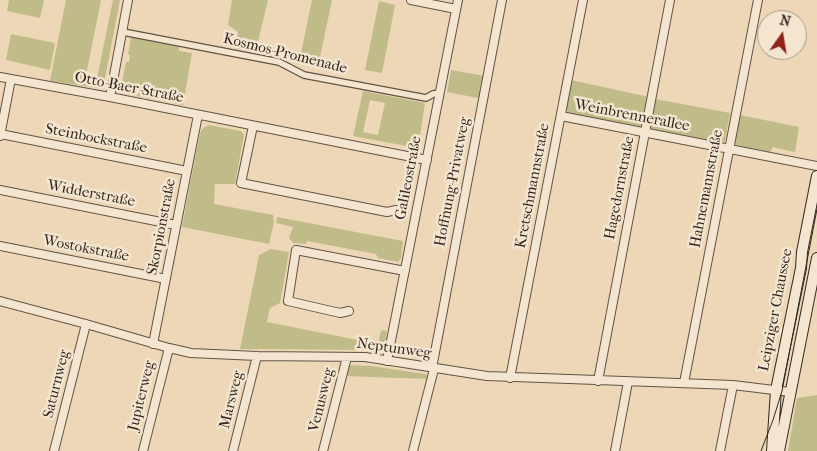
<!DOCTYPE html>
<html>
<head>
<meta charset="utf-8">
<style>
	body { margin:0 }
	#map { position:relative; width:817px; height:451px; overflow:hidden; background:#edd7b7; font-family:"IM FELL French Canon",serif }
	canvas { display:block }
	.north { position:absolute; left:757px; top:10px; width:50px; height:50px; box-sizing:border-box; background:#f3e5d0; border:1px solid #a69989; border-radius:50%; rotate:13deg; font-size:14px; font-weight:700; line-height:20px; text-align:center; color:#32271e }
	.north::after { content:''; display:block; margin:auto; width:18px; height:22px; background:#8f2418; clip-path:polygon(50% 0,100% 100%,50% 72%,0 100%) }
</style>
</head>
<body>
<div id="map">
<canvas width="817" height="451"></canvas>
<div class="north">N</div>
</div>
<script>
const ctx = document.querySelector('canvas').getContext('2d');
ctx.lineJoin = 'round';
function paint(path, color) {
  ctx.fillStyle = color;
  ctx.fill(path, 'evenodd');
}
function stroke(path, color, width, dash) {
  ctx.strokeStyle = color;
  ctx.lineWidth = width;
  ctx.lineCap = dash ? 'butt' : 'round';
  ctx.setLineDash(dash || []);
  ctx.stroke(path);
}
function write(font, color, halo, rows, align = 'center') {
  ctx.font = font + ' "IM FELL French Canon",serif';
  ctx.lineWidth = 5;
  ctx.setLineDash([]);
  ctx.textBaseline = 'middle';
  ctx.strokeStyle = halo;
  ctx.fillStyle = color;
  for (const [text, x, y, turn = 0] of rows) {
    ctx.save();
    ctx.translate(x, y);
    ctx.rotate((+turn || 0) * Math.PI / 180);
    ctx.textAlign = isNaN(turn) ? turn : align;
    if (halo) ctx.strokeText(text, 0, 0);
    ctx.fillText(text, 0, 0);
    ctx.restore();
  }
}
paint(new Path2D(`
	M 9,0 L 44,0 L 40,18 L 7,11 Z
	M 66,0 L 101,0 L 86,75 L 97,78 L 113,0 L 120,0 L 104,83 L 96,88 L 50,81 Z
	M 232,0 L 268,0 L 256,50 L 254,49 L 253,52 L 234,48 L 238,32 L 228,25 Z
	M 312,0 L 332,0 L 319,62 L 300,58 Z
	M 379,1 L 395,5 L 382,73 L 365,70 Z
	M 11,34 L 55,43 L 50,70 L 6,60 Z
	M 131,37 L 179,47 L 179,51 L 192,53 L 183,105 L 128,94 L 122,82 L 126,62 L 129,62 L 130,55 L 128,54 Z
	M 451,70 L 485,76 L 480,97 L 478,98 L 447,92 Z
	M 571,80 L 649,97 L 643,124 L 639,127 L 569,113 L 566,110 Z
	M 363,91 L 425,103 L 419,142 L 416,146 L 412,147 L 353,136 ZM 370,100 L 385,103 L 378,135 L 363,132 Z
	M 655,99 L 730,113 L 725,141 L 723,143 L 652,129 L 650,125 Z
	M 740,115 L 799,127 L 795,152 L 772,147 L 771,152 L 737,146 L 734,142 Z
	M 209,125 L 241,131 L 244,135 L 235,184 L 215,184 L 214,204 L 273,215 L 274,222 L 269,244 L 182,227 L 200,133 L 203,128 Z
	M 277,217 L 403,241 L 401,258 L 398,262 L 378,258 L 376,254 L 307,241 L 306,244 L 293,243 L 289,238 L 293,227 L 276,223 Z
	M 271,249 L 289,252 L 280,303 L 270,308 L 267,322 L 378,344 L 381,330 L 387,331 L 385,342 L 380,350 L 240,349 L 259,255 Z
	M 347,365 L 371,366 L 425,374 L 428,376 L 428,379 L 344,376 Z
	M 817,395 L 817,451 L 788,451 L 797,398 Z`), '#c0bc89');
const pedestrian = new Path2D(`
	M 123,32 L 279,62 L 304,75 L 426,98 L 433,94 L 439,93`);
const minor = new Path2D(`
	M 411,0 L 456,9
	M 0,77 L 110,97 L 427,160
	M 110,97 L 128,0
	M 561,116 L 817,166
	M 253,126 L 241,183 L 387,212 L 396,210
	M 0,134 L 187,171
	M 0,136 L 11,79
	M 0,190 L 176,225
	M 0,246 L 166,279
	M 0,301 L 86,324 L 169,348 L 191,353 L 257,356 L 365,357 L 487,376 L 733,385 L 790,392
	M 349,311 L 340,313 L 288,301 L 296,250 L 405,271
	M 153,344 L 198,115
	M 387,361 L 458,0
	M 432,368 L 502,0
	M 510,378 L 583,0
	M 598,381 L 670,0
	M 684,383 L 758,0
	M 54,451 L 86,324
	M 143,451 L 169,348
	M 233,451 L 257,356
	M 323,451 L 347,357
	M 413,451 L 434,369
	M 615,451 L 628,382
	M 720,451 L 733,385`);
const secondary = new Path2D(`
	M 772,451 L 776,390 L 801,268 L 802,252 L 817,176
	M 779,451 L 817,258`);
stroke(pedestrian, '#615344', 8);
stroke(minor, '#615344', 10);
stroke(secondary, '#32271e', 12);
stroke(pedestrian, '#f3e5d0', 5.5);
stroke(minor, '#f3e5d0', 8);
stroke(secondary, '#f3e5d0', 10);
stroke(new Path2D(`
	M 761,451 L 773,420 L 782,391 L 817,209`), '#32271e', 1);
write('15px', '#32271e', '#f3e5d0', [
	["Kosmos-Promenade",285,54,14],
	["Otto-Baer-Straße",129,88,11],
	["Weinbrennerallee",632,116,11],
	["Steinbockstraße",96,139,11],
	["Galileostraße",409,178,-79],
	["Hoffnung-Privatweg",453,182,-79],
	["Kretschmannstraße",533,186,-79],
	["Hagedornstraße",620,188,-79],
	["Hahnemannstraße",707,189,-79],
	["Widderstraße",91,194,11],
	["Skorpionstraße",162,227,-79],
	["Wostokstraße",86,249,11],
	["Leipziger Chaussee",776,310,-79],
	["Neptunweg",394,349,8],
	["Saturnweg",57,384,-76],
	["Jupiterweg",142,396,-76],
	["Marsweg",232,400,-76],
	["Venusweg",322,400,-76]
]);
</script>
</body>
</html>
